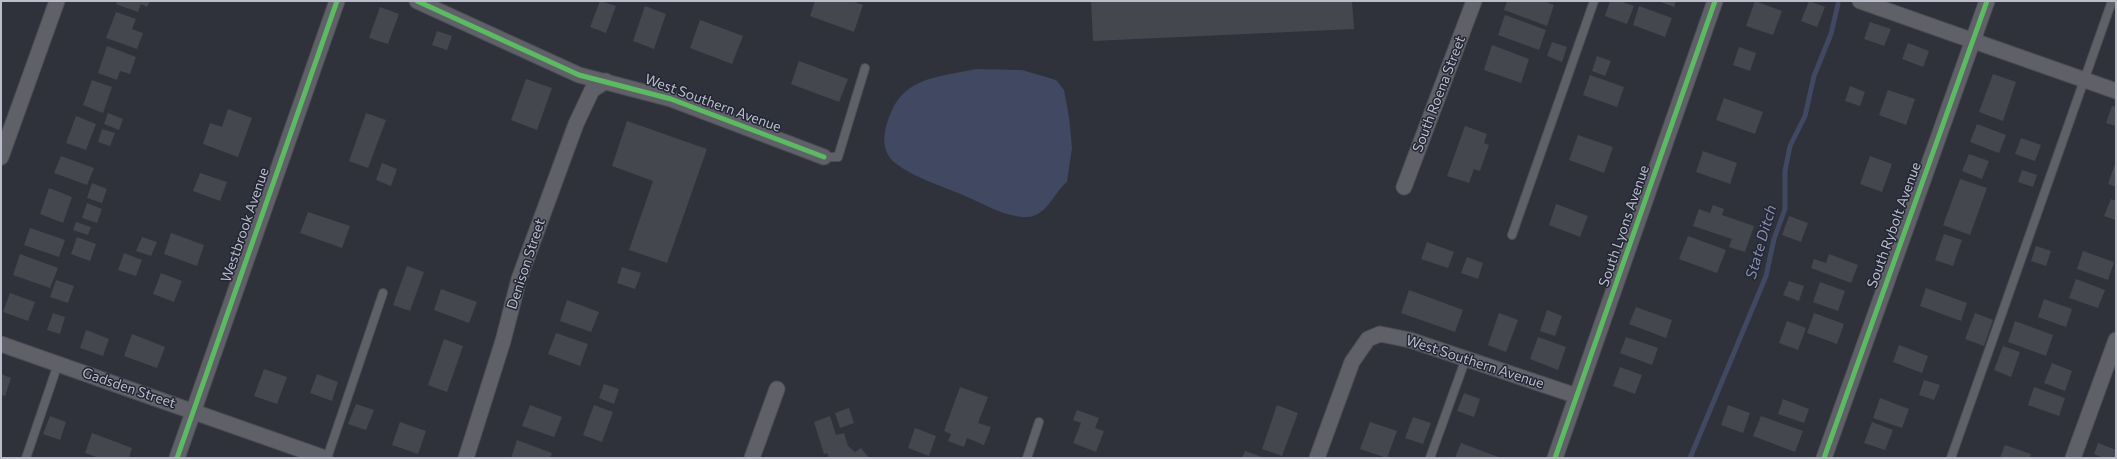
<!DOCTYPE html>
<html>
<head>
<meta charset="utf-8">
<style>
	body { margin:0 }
	#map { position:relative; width:2117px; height:459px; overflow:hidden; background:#2f323a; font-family:Commissioner,sans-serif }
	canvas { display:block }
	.frame { position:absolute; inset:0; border:2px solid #bbbdca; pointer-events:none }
</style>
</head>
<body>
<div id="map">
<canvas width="2117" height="459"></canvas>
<div class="frame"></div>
</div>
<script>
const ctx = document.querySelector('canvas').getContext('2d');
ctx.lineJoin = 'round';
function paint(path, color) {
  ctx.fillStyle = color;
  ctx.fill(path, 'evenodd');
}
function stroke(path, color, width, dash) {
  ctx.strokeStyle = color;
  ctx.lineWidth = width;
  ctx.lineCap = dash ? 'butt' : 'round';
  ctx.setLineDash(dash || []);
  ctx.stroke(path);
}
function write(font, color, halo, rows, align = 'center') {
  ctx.font = font + ' Commissioner,sans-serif';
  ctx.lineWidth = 3;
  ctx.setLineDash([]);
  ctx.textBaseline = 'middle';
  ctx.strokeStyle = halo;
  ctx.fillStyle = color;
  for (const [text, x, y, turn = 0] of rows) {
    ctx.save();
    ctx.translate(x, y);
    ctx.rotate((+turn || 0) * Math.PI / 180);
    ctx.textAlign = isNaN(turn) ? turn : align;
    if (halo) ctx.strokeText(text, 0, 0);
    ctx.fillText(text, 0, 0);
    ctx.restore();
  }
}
paint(new Path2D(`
	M 976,69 L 1022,70 L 1056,80 L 1064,90 L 1069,117 L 1072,148 L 1067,182 C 1054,192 1048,215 1028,217 C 1007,218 984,204 965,196 C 942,186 914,178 894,162 C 885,155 883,142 885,132 C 897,77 930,79 976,69 Z`), '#404862');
stroke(new Path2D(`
	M 1690,458 L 1766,276 L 1774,239 L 1785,209 L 1785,171 L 1790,146 L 1805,116 L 1814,76 L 1831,34 L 1838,4`), '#404862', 5);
paint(new Path2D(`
	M 117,1 L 150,1 L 147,7 L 141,4 L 138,12 L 116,4 Z
	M 600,1 L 616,6 L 606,33 L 590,27 Z
	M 815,1 L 852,1 L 863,5 L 854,32 L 810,16 Z
	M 1091,1 L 1352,1 L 1354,29 L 1093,41 Z
	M 1507,1 L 1544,1 L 1554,5 L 1547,26 L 1504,10 Z
	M 1610,1 L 1620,1 L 1634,6 L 1627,24 L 1605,16 Z
	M 1658,1 L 1676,1 L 1674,7 Z
	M 1755,1 L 1782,11 L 1773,35 L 1746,26 Z
	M 1809,1 L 1825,7 L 1817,27 L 1801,21 Z
	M 645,6 L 666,14 L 654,49 L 633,41 Z
	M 1639,6 L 1672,18 L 1665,37 L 1633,25 Z
	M 380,7 L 399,14 L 388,44 L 369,38 Z
	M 116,12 L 136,19 L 132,29 L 143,33 L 137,49 L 106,38 Z
	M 1505,15 L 1546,30 L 1539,50 L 1498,35 Z
	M 700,20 L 743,36 L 732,64 L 690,48 Z
	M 1870,22 L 1891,29 L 1884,46 L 1864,39 Z
	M 437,31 L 452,36 L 447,50 L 432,45 Z
	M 1552,42 L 1567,47 L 1562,62 L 1547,56 Z
	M 1908,43 L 1929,51 L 1923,67 L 1902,59 Z
	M 1492,45 L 1529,59 L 1521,83 L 1484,70 Z
	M 107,46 L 136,57 L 130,74 L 120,71 L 117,80 L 98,73 Z
	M 1739,47 L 1756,53 L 1750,71 L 1733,65 Z
	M 1597,56 L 1611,61 L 1605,76 L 1592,71 Z
	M 799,61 L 848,79 L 839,102 L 791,84 Z
	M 1993,74 L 2016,82 L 2003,121 L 1979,112 Z
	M 1590,75 L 1624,87 L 1617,107 L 1583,95 Z
	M 526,79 L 552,88 L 537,130 L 511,120 Z
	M 92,80 L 112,87 L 103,113 L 83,105 Z
	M 1850,86 L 1865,92 L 1860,106 L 1845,101 Z
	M 1888,90 L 1915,99 L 1906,125 L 1879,115 Z
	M 1724,98 L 1763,112 L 1755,134 L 1716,120 Z
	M 2112,106 L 2116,107 L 2116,126 L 2106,123 Z
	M 228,109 L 252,118 L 238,157 L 203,144 L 210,123 L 222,127 Z
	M 108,113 L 123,119 L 119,130 L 104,124 Z
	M 366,113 L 386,120 L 368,168 L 349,161 Z
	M 76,116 L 96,124 L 86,150 L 66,143 Z
	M 627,121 L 707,149 L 667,263 L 629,250 L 653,181 L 612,166 Z
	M 1977,124 L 2006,135 L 1999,153 L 1970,142 Z
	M 1465,126 L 1487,134 L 1484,143 L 1489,145 L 1480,171 L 1474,169 L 1469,183 L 1447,176 Z
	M 102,129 L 115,133 L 110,146 L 98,142 Z
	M 1578,135 L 1613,147 L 1604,173 L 1569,160 Z
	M 2021,138 L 2041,145 L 2035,161 L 2015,154 Z
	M 1703,151 L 1737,163 L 1730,184 L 1696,172 Z
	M 1969,154 L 1989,161 L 1982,179 L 1962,171 Z
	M 61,156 L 94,168 L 87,185 L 54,173 Z
	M 1870,156 L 1892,164 L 1882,192 L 1860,184 Z
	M 2116,161 L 2116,187 L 2108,184 Z
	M 382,163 L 397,169 L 391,186 L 376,180 Z
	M 2022,170 L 2037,175 L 2033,187 L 2018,182 Z
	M 200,173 L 227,182 L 220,201 L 193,191 Z
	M 1960,179 L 1987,188 L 1970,235 L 1943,225 Z
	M 92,183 L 107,189 L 102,203 L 87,198 Z
	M 49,188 L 72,197 L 63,223 L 40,214 Z
	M 2111,199 L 2116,201 L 2116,220 L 2104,216 Z
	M 87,203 L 102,209 L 97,223 L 82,218 Z
	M 1556,204 L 1588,216 L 1580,237 L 1549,225 Z
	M 1713,205 L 1724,209 L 1722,215 L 1754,226 L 1745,252 L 1729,247 L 1732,239 L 1693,226 L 1699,209 L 1710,213 Z
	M 308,212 L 350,226 L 342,248 L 300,233 Z
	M 1789,216 L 1808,223 L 1801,242 L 1782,235 Z
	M 76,222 L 91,227 L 88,235 L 73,230 Z
	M 30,228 L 65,240 L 59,257 L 24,245 Z
	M 171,233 L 204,245 L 197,266 L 164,254 Z
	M 1944,234 L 1962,240 L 1953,266 L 1935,260 Z
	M 1688,236 L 1726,250 L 1717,273 L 1679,259 Z
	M 77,237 L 96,244 L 90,261 L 71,254 Z
	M 142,237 L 157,242 L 151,256 L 136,251 Z
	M 1427,242 L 1454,252 L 1448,268 L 1421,259 Z
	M 2036,246 L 2051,251 L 2046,266 L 2031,261 Z
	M 2083,251 L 2114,262 L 2108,280 L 2077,269 Z
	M 124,253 L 142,260 L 136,276 L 118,270 Z
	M 20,254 L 58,268 L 50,288 L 13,275 Z
	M 1829,254 L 1858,265 L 1851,283 L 1811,268 L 1814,259 L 1826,263 Z
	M 1467,257 L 1483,263 L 1478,279 L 1461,273 Z
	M 407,266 L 424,272 L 410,311 L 393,305 Z
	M 622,267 L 641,273 L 635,289 L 617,283 Z
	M 161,273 L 182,281 L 174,302 L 153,294 Z
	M 2076,279 L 2105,290 L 2098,308 L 2069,298 Z
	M 56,280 L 74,286 L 68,303 L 50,297 Z
	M 1789,281 L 1804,286 L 1799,301 L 1783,295 Z
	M 1820,282 L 1845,291 L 1838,311 L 1813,302 Z
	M 1926,288 L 1967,303 L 1961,321 L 1920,306 Z
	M 441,289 L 477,302 L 469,323 L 434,310 Z
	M 1409,290 L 1463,310 L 1455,332 L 1401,313 Z
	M 10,293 L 35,302 L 28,321 L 3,312 Z
	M 2044,299 L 2072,309 L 2066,327 L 2038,317 Z
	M 567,300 L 599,312 L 591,332 L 560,321 Z
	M 1636,307 L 1672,320 L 1666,338 L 1629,324 Z
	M 1547,310 L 1562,316 L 1555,336 L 1540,331 Z
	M 53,313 L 65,317 L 60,334 L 47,330 Z
	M 1499,313 L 1518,320 L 1506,352 L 1488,345 Z
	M 1814,313 L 1844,324 L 1837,344 L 1807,333 Z
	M 1975,313 L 1993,320 L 1984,346 L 1965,339 Z
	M 1787,321 L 1806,328 L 1798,350 L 1779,343 Z
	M 2015,321 L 2053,335 L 2046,356 L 2008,342 Z
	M 86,330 L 109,339 L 103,356 L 80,348 Z
	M 556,333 L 588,344 L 580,366 L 548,354 Z
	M 132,334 L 165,347 L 157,368 L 124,356 Z
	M 1538,337 L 1566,347 L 1558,370 L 1530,359 Z
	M 1626,337 L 1658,348 L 1652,365 L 1620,353 Z
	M 444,339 L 463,346 L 447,392 L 428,385 Z
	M 1899,345 L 1928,356 L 1922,373 L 1893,362 Z
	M 2003,346 L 2020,352 L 2011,377 L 1994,370 Z
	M 2052,363 L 2072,371 L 2065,391 L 2044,383 Z
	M 1620,367 L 1642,375 L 1635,394 L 1613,386 Z
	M 264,369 L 287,377 L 277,404 L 254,396 Z
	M 1,374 L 11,378 L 5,396 L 1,395 Z
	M 317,374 L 338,382 L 332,401 L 310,393 Z
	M 1924,380 L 1940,385 L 1934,400 L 1919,395 Z
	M 604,384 L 619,389 L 614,404 L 599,398 Z
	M 960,387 L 988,397 L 978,423 L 991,427 L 984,445 L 967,438 L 964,447 L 948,441 L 951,434 L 944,431 Z
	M 2034,387 L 2065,398 L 2059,416 L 2028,405 Z
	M 1464,393 L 1480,399 L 1474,417 L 1457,411 Z
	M 1880,398 L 1909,409 L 1902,428 L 1873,418 Z
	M 1783,399 L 1809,409 L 1804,423 L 1778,414 Z
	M 356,404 L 374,410 L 366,430 L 348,424 Z
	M 530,405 L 562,417 L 554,437 L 522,426 Z
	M 594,405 L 613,412 L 602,442 L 583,435 Z
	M 1277,405 L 1298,413 L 1282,456 L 1262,449 Z
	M 1728,405 L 1750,413 L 1743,433 L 1721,425 Z
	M 849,408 L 854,423 L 840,428 L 835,413 Z
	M 1077,410 L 1099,418 L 1095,428 L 1104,431 L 1096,452 L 1073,443 L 1081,423 L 1073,420 Z
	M 50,416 L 66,422 L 60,440 L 43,434 Z
	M 830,416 L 836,435 L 844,433 L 848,446 L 855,452 L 861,448 L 869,458 L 829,458 L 827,453 L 824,454 L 814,422 Z
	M 1761,416 L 1803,431 L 1795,452 L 1753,436 Z
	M 1413,417 L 1431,423 L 1423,444 L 1405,438 Z
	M 400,422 L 426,431 L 418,454 L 392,445 Z
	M 1370,422 L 1397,431 L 1387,458 L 1360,449 Z
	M 1872,422 L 1893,430 L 1885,450 L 1864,443 Z
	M 915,428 L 936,436 L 929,456 L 908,448 Z
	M 92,433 L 132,448 L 129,458 L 99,458 L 85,453 Z
	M 517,440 L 552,453 L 550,458 L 511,458 Z
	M 1461,443 L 1501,458 L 1455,458 Z
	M 2098,443 L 2116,450 L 2116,458 L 2103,458 L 2094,454 Z
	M 2005,445 L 2031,454 L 2030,458 L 2000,458 Z
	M 1245,451 L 1265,458 L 1242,458 Z`), '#44474e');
const lane = new Path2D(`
	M 824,157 L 838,157 L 865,68
	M 1512,235 L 1594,1
	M 26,458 L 58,364
	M 327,458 L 383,293
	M 1027,458 L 1039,422
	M 1430,458 L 1466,358
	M 1951,458 L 2112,1`);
const street = new Path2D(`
	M 417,1 L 579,75 L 671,99 L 824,157
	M 1860,1 L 2116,91
	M 1,157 L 57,1
	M 1404,187 L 1474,1
	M 1,344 L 325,458
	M 177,458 L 337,1
	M 466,458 L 503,341 L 519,279 L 576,124 L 592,90 L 606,81
	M 752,458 L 777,389
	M 1317,458 L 1352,362 L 1368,339 L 1380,334 L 1410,340 L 1577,396
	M 1555,458 L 1715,1
	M 1824,458 L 1987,1
	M 2073,458 L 2116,340`);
stroke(lane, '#4b4d53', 10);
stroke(street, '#4b4d53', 17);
stroke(lane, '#606168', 8);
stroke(street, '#606168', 15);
stroke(new Path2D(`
	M 417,1 L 579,75 L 671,99 L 824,157
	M 177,458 L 337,1
	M 1555,458 L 1715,1
	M 1824,458 L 1987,1`), '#5cba63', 5);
write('14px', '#bbbdca', '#232635', [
	["South Roena Street",1439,94,-69],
	["West Southern Avenue",713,103,20],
	["Westbrook Avenue",245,225,-71],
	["South Rybolt Avenue",1894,225,-70],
	["South Lyons Avenue",1624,226,-71],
	["Denison Street",526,264,-72],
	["West Southern Avenue",1475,362,18],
	["Gadsden Street",129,388,19]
]);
write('italic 15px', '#868ead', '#232635', [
	["State Ditch",1761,242,-74]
]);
</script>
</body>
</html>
